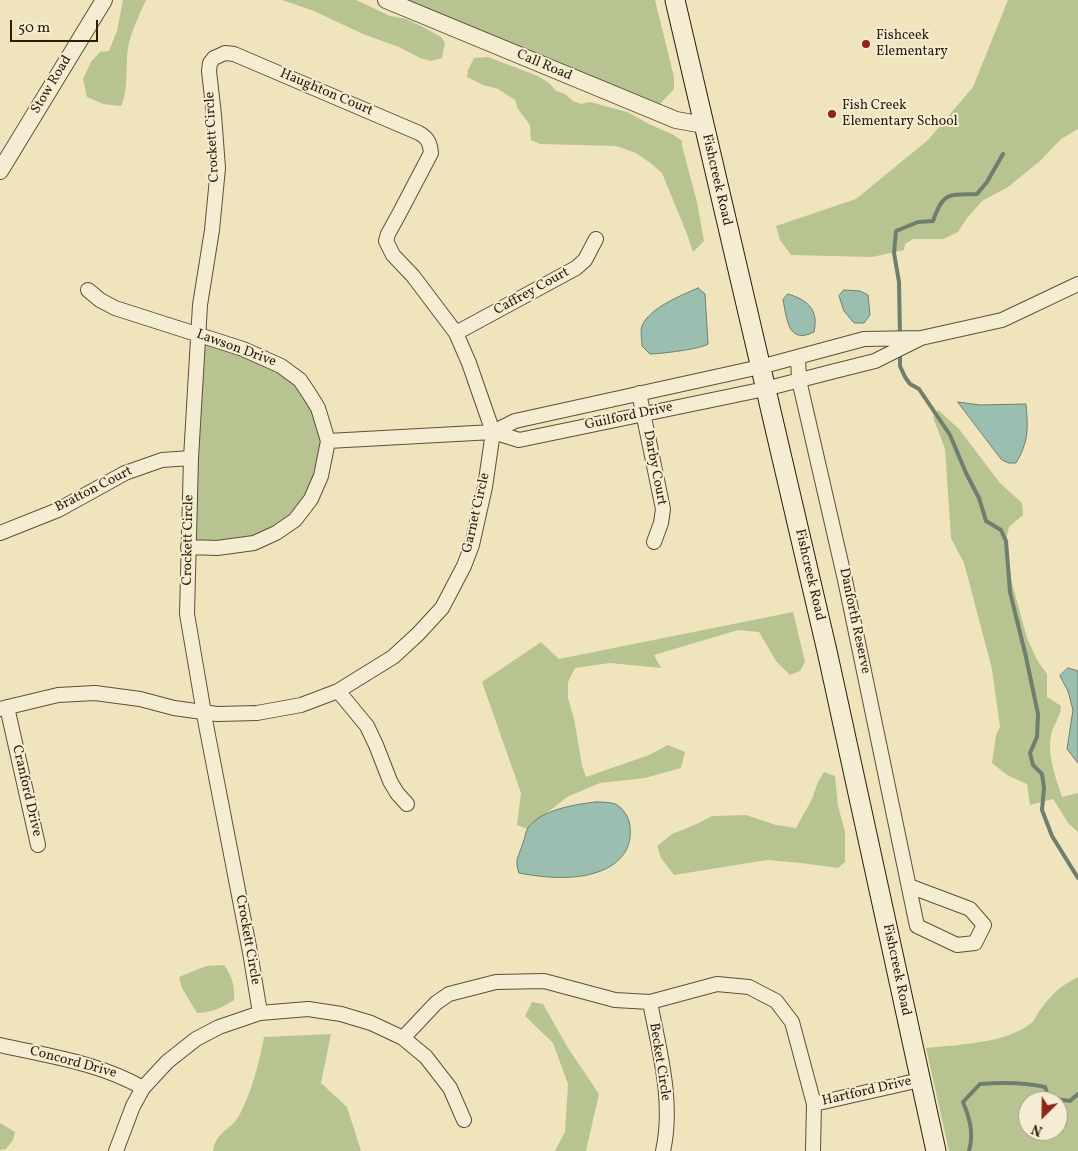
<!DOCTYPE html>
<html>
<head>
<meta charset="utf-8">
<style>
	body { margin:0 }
	#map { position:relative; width:1078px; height:1151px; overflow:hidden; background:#efe4bc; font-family:Vollkorn,serif }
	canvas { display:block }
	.north { position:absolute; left:1018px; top:1091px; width:50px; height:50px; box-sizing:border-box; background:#f5edd3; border:1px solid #a59a83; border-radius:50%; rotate:203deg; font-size:14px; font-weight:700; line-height:20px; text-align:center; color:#2d1d0c }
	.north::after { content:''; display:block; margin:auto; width:18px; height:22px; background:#8f2418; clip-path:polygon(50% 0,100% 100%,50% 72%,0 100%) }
	.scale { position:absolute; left:10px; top:20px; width:88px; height:22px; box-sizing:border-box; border:2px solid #2d1d0c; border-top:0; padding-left:6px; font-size:15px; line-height:18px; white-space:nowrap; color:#2d1d0c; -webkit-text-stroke:4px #f5edd3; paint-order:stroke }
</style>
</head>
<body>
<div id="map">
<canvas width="1078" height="1151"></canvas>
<div class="north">N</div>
<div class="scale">50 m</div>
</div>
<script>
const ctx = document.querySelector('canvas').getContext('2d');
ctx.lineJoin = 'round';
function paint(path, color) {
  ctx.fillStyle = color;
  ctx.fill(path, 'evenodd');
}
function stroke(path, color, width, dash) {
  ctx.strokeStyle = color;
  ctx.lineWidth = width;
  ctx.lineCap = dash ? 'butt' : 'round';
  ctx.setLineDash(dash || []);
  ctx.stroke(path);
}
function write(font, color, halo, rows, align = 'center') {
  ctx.font = font + ' Vollkorn,serif';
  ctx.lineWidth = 4;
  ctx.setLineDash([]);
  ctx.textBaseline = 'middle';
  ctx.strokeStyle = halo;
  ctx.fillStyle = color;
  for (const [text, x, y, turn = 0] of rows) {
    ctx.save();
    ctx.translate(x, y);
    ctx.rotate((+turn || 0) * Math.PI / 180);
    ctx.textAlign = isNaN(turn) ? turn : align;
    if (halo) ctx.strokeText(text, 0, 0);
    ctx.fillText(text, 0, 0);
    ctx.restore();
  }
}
paint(new Path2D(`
	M 123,0 L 146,0 C 140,14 130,33 128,48 C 125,66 129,90 121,106 L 103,104 L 87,97 L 83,79 L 91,62 L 100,52 L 109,51 L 117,31 Z
	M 282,0 L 356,0 L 390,16 L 406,19 L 425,28 L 441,37 L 445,43 L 442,58 L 431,61 L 420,58 L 399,47 L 363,34 L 314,11 Z
	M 400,0 L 655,0 L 674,77 L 674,89 L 660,104 L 642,103 Z
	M 1008,0 L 1078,0 L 1078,129 L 1061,139 L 1040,161 L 1008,187 L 982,201 L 967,218 L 958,232 L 943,239 L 913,239 L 905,244 L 904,250 L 872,257 L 791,255 L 780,240 L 776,226 L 856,199 L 928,140 L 973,87 Z
	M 488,57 L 538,76 L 550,84 L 556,91 L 565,94 L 573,101 L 581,104 L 590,102 L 627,112 L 651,125 L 674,135 L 682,141 L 682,146 L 697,202 L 704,241 L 693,252 L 687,234 L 662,173 L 649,162 L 636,153 L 616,146 L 540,144 L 531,140 L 530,125 L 518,109 L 515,100 L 498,89 L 483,85 L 467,77 L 468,70 L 474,58 Z
	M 198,335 L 300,380 L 328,441 L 311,499 L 276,533 L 188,547 Z
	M 938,410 L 959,429 L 1000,483 L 1022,503 L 1023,515 L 1009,527 L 1006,541 L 1012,583 L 1027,638 L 1037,660 L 1047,674 L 1047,697 L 1061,706 C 1061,717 1053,725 1051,735 C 1047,754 1056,779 1062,797 L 1078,793 L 1078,832 L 1069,824 L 1053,799 L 1030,805 L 1027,784 L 1007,775 L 992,763 L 996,735 L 1000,727 L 992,669 L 964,563 L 951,538 L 945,449 L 933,417 Z
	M 793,612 L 805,662 L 800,671 L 790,675 L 776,661 L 759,632 L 738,630 L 654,655 L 661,668 L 610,663 L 575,668 L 568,682 L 568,698 L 574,719 L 582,765 L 586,777 L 649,755 L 668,745 L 685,752 L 681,768 L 645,778 L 600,783 L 567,797 L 527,829 L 517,825 L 521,793 L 482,682 L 541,642 L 559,659 Z
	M 824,772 L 835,776 L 838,806 L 845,832 L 845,862 L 838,868 L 801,863 L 767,860 L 674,875 L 661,858 L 657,846 L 672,834 L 697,824 L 712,816 L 746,815 L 776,825 L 796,828 L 812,799 L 818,782 Z
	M 224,965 C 232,976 235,986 234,1000 C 224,1007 210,1013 197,1013 L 182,988 L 179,977 L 206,966 Z
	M 1078,977 L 1078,1151 L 949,1151 L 926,1048 C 955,1045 1007,1043 1030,1024 C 1035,1021 1037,1013 1041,1009 C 1052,993 1062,985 1078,977 ZM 1028,1101 L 1058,1101 L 1058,1131 L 1028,1131 Z
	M 532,1002 L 543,1004 L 568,1048 L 599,1094 L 586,1151 L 555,1151 L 565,1132 L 568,1084 L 553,1043 L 525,1016 Z
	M 331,1034 L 321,1083 L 347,1107 L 361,1151 L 213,1151 C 216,1131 232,1130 240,1114 C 252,1090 259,1064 264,1037 Z
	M 0,1123 L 15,1132 L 13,1140 L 6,1149 L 0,1150 Z`), '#b7c492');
const water = new Path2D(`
	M 698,288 L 705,294 L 708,344 C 701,349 660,354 650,354 L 642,346 C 642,340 640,331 642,326 C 649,308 682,295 698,288 Z
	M 844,290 L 860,291 L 868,295 L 870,315 L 864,323 L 854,323 L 844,311 L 839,296 Z
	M 788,294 C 808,300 819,310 814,332 C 788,345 787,319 783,300 Z
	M 958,402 L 980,405 L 1026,404 C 1028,428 1029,441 1016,463 L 1009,463 L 1002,460 Z
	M 1068,668 L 1078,671 L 1078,763 L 1067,749 L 1073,710 L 1068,691 L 1060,676 Z
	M 596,802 C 601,802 610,802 615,804 C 622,807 627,815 629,821 C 634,844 624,861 603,870 C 577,881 546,878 519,873 C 514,859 519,856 523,843 C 525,839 525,832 528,828 C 540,810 576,804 596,802 Z`);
paint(water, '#9abfb1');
stroke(water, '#6e7e6f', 1);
stroke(new Path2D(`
	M 900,336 L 899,282 L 894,253 L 896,231 L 918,222 L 933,221 C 943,191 949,195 977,194 L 987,182 L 1003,154
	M 900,353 L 900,366 L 905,377 L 910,384 L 919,389 L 950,435 L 966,473 L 979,498 L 986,521 L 1001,530 L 1006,541 L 1010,592 L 1026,657 L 1038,714 L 1037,737 L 1030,753 L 1033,765 L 1042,774 L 1044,788 L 1042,810 L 1052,836 L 1078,878
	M 969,1151 C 974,1134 970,1119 963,1102 L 980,1084 C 1003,1082 1023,1082 1045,1087 L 1049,1098 L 1070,1101 L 1078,1094`), '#6e7e6f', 4);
const minor = new Path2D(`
	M 88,290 L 100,300 L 115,308 L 243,349 L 281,366 L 300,380 L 310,395 L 318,408 L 328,441 L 321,476 L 311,499 L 295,520 L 276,533 L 254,543 L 217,548 L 188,547
	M 456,333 L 576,268 L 585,260 L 596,239
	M 798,357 L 799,380 L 845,580 L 917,926 L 957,945 L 975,943 L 984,925 L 970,909 L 909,886
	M 639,393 L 663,509 L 661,523 L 654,542
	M 493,432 L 515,421 L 760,367 L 864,339 L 921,338 L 1002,320 L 1078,284
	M 328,441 L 493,432 L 519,440 L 765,389 L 835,371 L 875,361 L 921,338
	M 0,533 L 58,510 L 125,473 L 162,460 L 191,458
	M 338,691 L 367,726 L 376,745 L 390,781 L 397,793 L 407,804
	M 7,707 L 38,845
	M 0,709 L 58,695 L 95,693 L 140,699 L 174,708 L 217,714 L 257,713 L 301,705 L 338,691 L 393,657 L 418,634 L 442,608 L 464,566 L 472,545 L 485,487 L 493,432 L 469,363 L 456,333 L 413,276 L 393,255 L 386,241 L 388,234 L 399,214 L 431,153 C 430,143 428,138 419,133 L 234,54 L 225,53 L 214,58 L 210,63 L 209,71 L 214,115 L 218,168 L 212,230 L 200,305 L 191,458 L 187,614 L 206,725 L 250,952 L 260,1013
	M 650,1002 C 659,1050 674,1102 663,1151
	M 403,1038 L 436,1003 L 449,994 L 496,982 L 544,981 L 615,1000 L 650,1002 L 717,984 L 749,987 L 776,1001 L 792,1022 L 814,1104 L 813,1151
	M 0,1045 C 48,1056 100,1063 143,1088
	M 814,1104 L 920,1080
	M 116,1151 L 133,1106 L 143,1088 L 167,1062 L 196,1039 L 219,1027 L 260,1013 L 308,1009 L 341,1014 L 371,1023 L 403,1038 L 426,1057 L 450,1088 L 464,1120`);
const tertiary = new Path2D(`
	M 386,0 L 676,120 L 704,125
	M 0,171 L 104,0`);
const secondary = new Path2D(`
	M 675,0 L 827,651 L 936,1151`);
stroke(minor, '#5e4f38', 16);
stroke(tertiary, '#5e4f38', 18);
stroke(secondary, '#2d1d0c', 21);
stroke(minor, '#f5edd3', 14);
stroke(tertiary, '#f5edd3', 16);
stroke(secondary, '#f5edd3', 19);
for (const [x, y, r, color] of [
	[866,44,5,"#8f2418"],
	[832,114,5,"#8f2418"]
]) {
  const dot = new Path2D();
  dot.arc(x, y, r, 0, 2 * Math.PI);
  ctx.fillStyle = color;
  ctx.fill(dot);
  stroke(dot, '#f5edd3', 2);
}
write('14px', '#2d1d0c', '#f5edd3', [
	["Fishceek",876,36],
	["Elementary",876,52],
	["Fish Creek",842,106],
	["Elementary School",842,122]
], 'left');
write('14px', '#2d1d0c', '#f5edd3', [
	["Call Road",544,66,23],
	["Stow Road",52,85,-59],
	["Haughton Court",326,93,23],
	["Crockett Circle",213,137,-93],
	["Fishcreek Road",716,180,77],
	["Caffrey Court",532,292,-29],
	["Lawson Drive",236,349,20],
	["Guilford Drive",629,417,-12],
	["Darby Court",654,468,79],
	["Bratton Court",94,490,-27],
	["Garnet Circle",477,513,-77],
	["Crockett Circle",189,540,-89],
	["Fishcreek Road",809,575,77],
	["Danforth Reserve",854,621,78],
	["Cranford Drive",26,791,77],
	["Crockett Circle",247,940,80],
	["Fishcreek Road",896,970,78],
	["Becket Circle",659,1062,81],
	["Concord Drive",73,1063,15],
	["Hartford Drive",867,1092,-13]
]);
</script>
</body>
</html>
